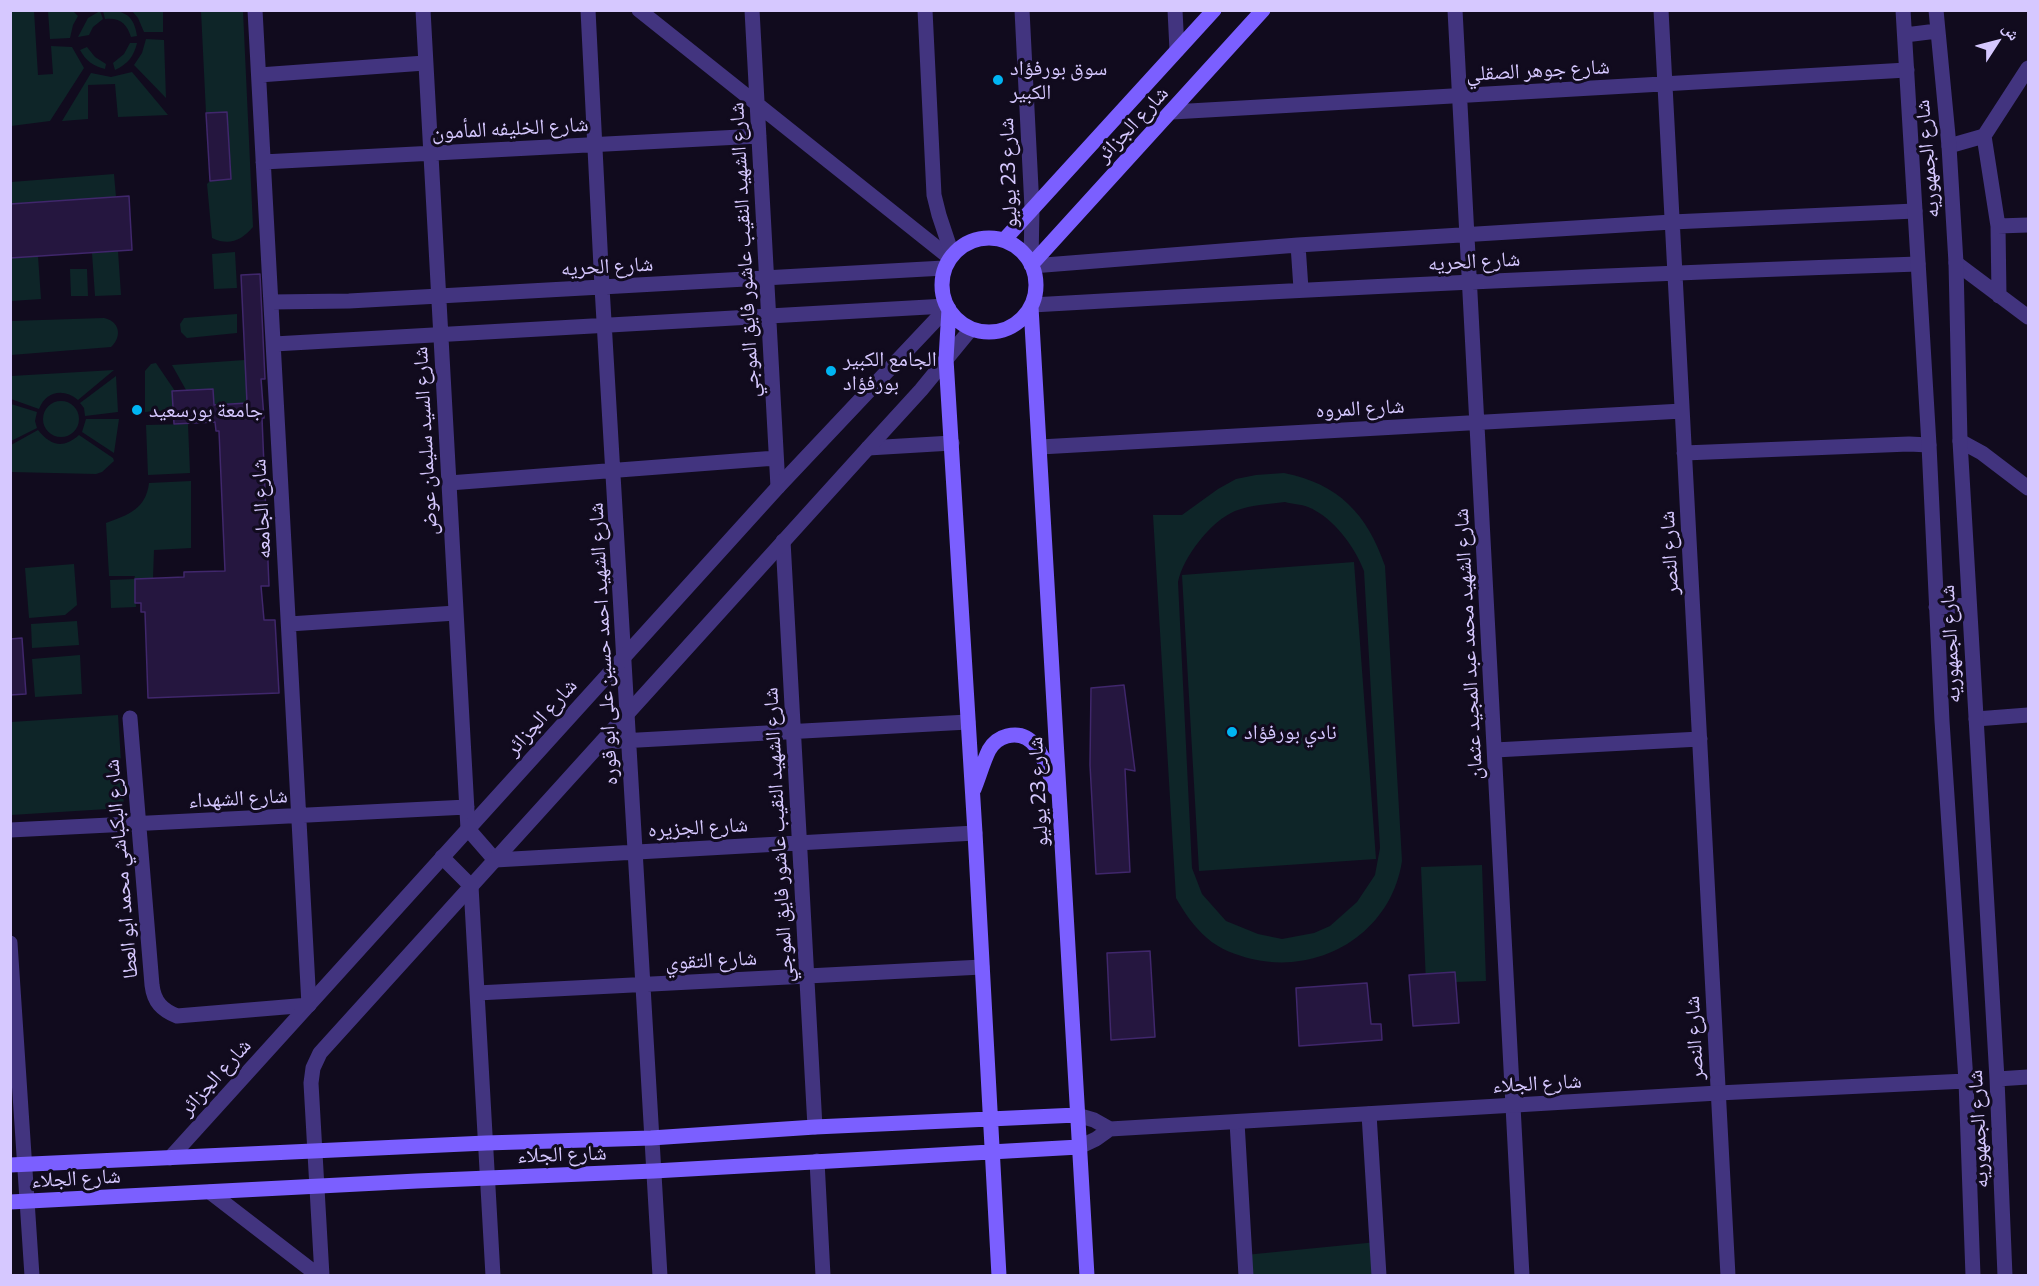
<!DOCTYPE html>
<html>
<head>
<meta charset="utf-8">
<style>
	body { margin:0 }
	#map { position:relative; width:2039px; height:1286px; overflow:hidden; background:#110b1e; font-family:Commissioner,"Noto Naskh Arabic",sans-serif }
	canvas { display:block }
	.frame { position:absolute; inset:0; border:12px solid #d6c8ff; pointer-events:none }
	.north { position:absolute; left:1967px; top:12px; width:60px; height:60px; -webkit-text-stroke:4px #110b1e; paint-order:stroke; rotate:54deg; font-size:16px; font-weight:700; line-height:24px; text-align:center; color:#d6c8ff }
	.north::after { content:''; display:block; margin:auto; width:21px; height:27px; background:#d6c8ff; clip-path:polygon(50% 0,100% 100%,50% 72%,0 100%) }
</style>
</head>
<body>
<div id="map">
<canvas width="2039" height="1286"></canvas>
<div class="frame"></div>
<div class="north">ش</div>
</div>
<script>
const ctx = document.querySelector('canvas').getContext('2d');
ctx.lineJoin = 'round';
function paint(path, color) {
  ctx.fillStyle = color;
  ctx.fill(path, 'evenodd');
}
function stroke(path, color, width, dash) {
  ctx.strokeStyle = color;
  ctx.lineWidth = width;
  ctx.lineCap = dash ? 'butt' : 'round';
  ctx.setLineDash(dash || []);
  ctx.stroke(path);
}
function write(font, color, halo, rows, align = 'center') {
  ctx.font = font + ' Commissioner,"Noto Naskh Arabic",sans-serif';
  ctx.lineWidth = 6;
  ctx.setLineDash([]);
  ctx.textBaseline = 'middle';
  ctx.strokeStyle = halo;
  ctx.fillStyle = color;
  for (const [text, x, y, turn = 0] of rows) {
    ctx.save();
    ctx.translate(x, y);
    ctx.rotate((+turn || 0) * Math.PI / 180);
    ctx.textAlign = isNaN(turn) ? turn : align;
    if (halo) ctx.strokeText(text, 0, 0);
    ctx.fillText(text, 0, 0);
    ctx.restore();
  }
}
paint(new Path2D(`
	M 10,11 L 34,11 L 38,75 L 53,74 L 51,46 L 72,47 L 84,68 L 50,121 L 11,126 Z
	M 48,11 L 73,11 L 78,16 L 73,25 L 70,38 L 50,39 Z
	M 100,11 L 103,19 L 93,27 L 89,35 L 78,37 L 88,18 Z
	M 103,11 C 123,10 134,14 137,36 L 131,37 C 127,24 120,17 105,19 Z
	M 132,11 L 163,11 L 163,32 L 144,32 L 138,18 Z
	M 201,11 L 243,11 L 253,227 C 241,241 229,246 212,238 L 207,184 L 210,181 L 231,179 L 227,112 L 206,113 Z
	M 146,39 L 164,40 L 166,98 L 134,65 L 142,53 Z
	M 130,43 L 137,43 C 134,56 128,64 115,70 L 113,63 L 124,54 Z
	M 87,47 L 95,57 L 106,64 L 105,69 C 93,66 86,61 80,50 Z
	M 132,72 L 168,115 L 118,117 L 115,84 L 88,85 L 88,119 L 62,121 L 91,73 L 111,77 Z
	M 114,174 L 116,197 L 11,204 L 11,182 Z
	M 118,251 L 121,295 L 95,296 L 92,253 Z
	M 235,252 L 237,288 L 214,289 L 212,254 Z
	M 38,256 L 41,299 L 11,301 L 11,258 Z
	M 70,269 L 87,269 L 88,296 L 71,296 Z
	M 237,314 L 237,333 L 187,338 L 181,332 L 180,324 L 184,318 Z
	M 104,318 C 119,321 123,336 111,347 L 11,355 L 11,321 Z
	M 245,360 L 246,380 L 262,379 L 263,402 L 214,405 L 213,389 L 186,390 L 172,365 Z
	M 156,363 L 175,391 L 172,391 L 173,410 L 145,412 L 145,371 L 151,364 Z
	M 114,370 L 78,400 C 64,388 46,391 39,409 L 11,399 L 11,376 Z
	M 116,376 L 118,412 L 85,416 L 84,408 L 80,403 Z
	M43 419a18 18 0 1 1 36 0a18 18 0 1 1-36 0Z
	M 11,404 L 37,412 L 35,421 L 37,428 L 11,441 Z
	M 86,419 L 119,419 L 114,453 L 82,432 Z
	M 188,424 L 190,473 L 148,475 L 146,425 Z
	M 38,430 C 51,446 63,449 79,435 L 113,458 L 114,461 L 102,472 L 96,474 L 11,472 L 11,445 Z
	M 1284,473 C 1339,484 1367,514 1385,566 L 1402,861 C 1391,933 1321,975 1252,959 C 1236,955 1219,949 1207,938 C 1194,927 1184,912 1176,898 L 1153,515 L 1182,515 L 1218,489 L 1236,479 L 1256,475 ZM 1285,502 C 1292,504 1301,504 1308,507 C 1333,517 1355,547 1364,571 L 1380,848 L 1375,875 L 1357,902 L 1330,926 L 1314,933 L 1282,939 L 1258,934 L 1226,921 L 1202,894 L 1192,868 L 1178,582 C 1183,557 1211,521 1235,511 C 1251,505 1268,504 1285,502 Z
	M 191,481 L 191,548 L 154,550 L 153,578 L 135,579 L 136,607 L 111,608 L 110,580 L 134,579 L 135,576 L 109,576 L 106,523 C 128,515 146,509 149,483 Z
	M 1354,562 L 1376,859 L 1199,871 L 1182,575 Z
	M 74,564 L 77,605 L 65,615 L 29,618 L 25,568 Z
	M 77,621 L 79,645 L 32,648 L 31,624 Z
	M 80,655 L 82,694 L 35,697 L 32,659 Z
	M 118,715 L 124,808 L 11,815 L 11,722 Z
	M 1482,865 L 1486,981 L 1426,983 L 1421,867 Z
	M 1377,1242 L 1379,1275 L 1246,1275 L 1245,1255 Z`), '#0e2528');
const building = new Path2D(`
	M 227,112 L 231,179 L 210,181 L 206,113 Z
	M 129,196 L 132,250 L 10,258 L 10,204 Z
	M 260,274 L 265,379 L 261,379 L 264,418 L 262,418 L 269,586 L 261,586 L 264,620 L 275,620 L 279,693 L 148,698 L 145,612 L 141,612 L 141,603 L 135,603 L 135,579 L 184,577 L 184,572 L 225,571 L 219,431 L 216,431 L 215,422 L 174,424 L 172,391 L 213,389 L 214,405 L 247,403 L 241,275 Z
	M 22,638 L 26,694 L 10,695 L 10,639 Z
	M 1124,685 L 1135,771 L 1125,769 L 1130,872 L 1096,874 L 1090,765 L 1091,688 Z
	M 1150,951 L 1155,1037 L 1111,1040 L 1107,953 Z
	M 1455,972 L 1459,1023 L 1413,1026 L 1409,975 Z
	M 1367,983 L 1371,1024 L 1381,1024 L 1382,1040 L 1299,1046 L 1296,988 Z`);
paint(building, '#25163f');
stroke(building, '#40276c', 1.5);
stroke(new Path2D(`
	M 423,10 L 468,829 L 495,860 L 975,833
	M 588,10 L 602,287 L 660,1276
	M 639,10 L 950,258
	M 752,10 L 778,487
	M 1175,10 L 1177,50
	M 1455,10 L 1522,1276
	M 1661,10 L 1728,1276
	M 259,75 L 425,63
	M 1172,112 L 1907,70
	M 1984,136 L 1998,226 L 1999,296
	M 1949,146 L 1984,136 L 2028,68
	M 263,162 L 759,136
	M 1998,226 L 2028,225
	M 1298,245 L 1301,289
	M 1956,263 L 2028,317
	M 1032,266 L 1298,245 L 1672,222 L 1915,211
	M 271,302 L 349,301 L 944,268
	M 1032,305 C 1327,288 1622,274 1918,264
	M 274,344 L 946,306
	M 1960,441 L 1982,453 L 2028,488
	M 1040,447 L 1682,411
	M 868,448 L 952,443
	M 1684,453 L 1909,444 L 1929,445
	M 449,483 L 776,458
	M 783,541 L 815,1127
	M 289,624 L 456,613
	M 130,718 L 152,985 C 154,1002 162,1010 177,1016 L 309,1005 L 255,10
	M 1976,719 L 2028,715
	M 602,742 L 968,722
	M 1495,750 L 1700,739
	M 10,830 L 467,807
	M 442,857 L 471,886 L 493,1276
	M 10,943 L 32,1276
	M 477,993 L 982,967
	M 1369,1114 L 1379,1276
	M 1237,1122 L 1246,1276
	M 817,1161 L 823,1276`), '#42347f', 15);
stroke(new Path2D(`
	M 925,10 L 934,195 L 939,215 L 952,254
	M 1022,10 L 1032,208 L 1031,263
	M 1903,10 L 1929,445 L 1942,721 L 1966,1081 L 1973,1276
	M 1936,10 L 1949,146 L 1956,263 L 1960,441 L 1997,1079 L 2005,1276
	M 1905,35 L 1937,31
	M 1936,607 L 1969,605
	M 1997,1079 L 2028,1077
	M 1077,1115 L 1094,1120 L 1110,1129 L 1718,1093 L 1966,1081
	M 1079,1147 L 1096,1139 L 1110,1129
	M 170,1158 L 778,487 L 947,308
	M 210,1192 L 319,1276
	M 322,1276 L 311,1083 L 313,1068 L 320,1053 L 868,448 L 921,390 L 971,329`), '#42347f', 15);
stroke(new Path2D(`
	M942 285a47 47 0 1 1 94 0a47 47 0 1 1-94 0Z
	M 1004,240 L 1214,10
	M 1031,265 L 1263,10
	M 1031,307 L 1087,1276
	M 949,309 L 946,359 L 975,833 L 999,1276
	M 974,789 C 979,777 983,762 989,750 C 993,743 999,738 1007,736 C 1038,728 1046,767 1055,788
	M 10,1165 L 486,1143 L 651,1138 L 815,1127 L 1077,1115
	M 10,1202 L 417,1181 L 654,1171 L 1079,1147`), '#7b5fff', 15);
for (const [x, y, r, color] of [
	[998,80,6,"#00b5f3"],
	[831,371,6,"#00b5f3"],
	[137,410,6,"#00b5f3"],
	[1232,732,6,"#00b5f3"]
]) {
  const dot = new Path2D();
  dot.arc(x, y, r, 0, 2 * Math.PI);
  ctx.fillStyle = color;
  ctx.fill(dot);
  stroke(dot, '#110b1e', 2);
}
write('21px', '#d6c8ff', '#110b1e', [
	["سوق بورفؤاد",1010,68],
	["الكبير",1010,92],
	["الجامع الكبير",843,359],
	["بورفؤاد",843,383],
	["جامعة بورسعيد",149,410],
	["نادي بورفؤاد",1244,732]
], 'left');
write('21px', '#d6c8ff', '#110b1e', [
	["شارع جوهر الصقلي",1538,70,-3],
	["شارع الجزائر",1132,124,-47],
	["شارع الخليفه المأمون",510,128,-3],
	["شارع الجمهوريه",1927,159,-95],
	["شارع 23 يوليو",1008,173,-92],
	["شارع الشهيد النقيب عاشور فايق الموجي",744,250,-93],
	["شارع الحريه",1474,261,-3],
	["شارع الحريه",607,266,-3],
	["شارع المروه",1360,408,-3],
	["شارع السيد سليمان عوض",425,441,-93],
	["شارع الجامعه",261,509,-93],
	["شارع النصر",1669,553,-93],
	["شارع الشهيد احمد حسين على ابو قوره",603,644,-93],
	["شارع الشهيد محمد عبد المجيد عثمان",1468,644,-93],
	["شارع الجمهوريه",1950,644,-93],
	["شارع الجزائر",541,717,-48],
	["شارع 23 يوليو",1038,792,-93],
	["شارع الشهداء",238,798,-3],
	["شارع الجزيره",698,827,-3],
	["شارع الشهيد النقيب عاشور فايق الموجي",778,835,-93],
	["شارع البكباشي محمد ابو العطا",121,869,-95],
	["شارع التقوي",711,960,-3],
	["شارع النصر",1694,1038,-93],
	["شارع الجزائر",215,1077,-48],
	["شارع الجلاء",1537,1083,-3],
	["شارع الجمهوريه",1978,1129,-93],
	["شارع الجلاء",562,1154,-2],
	["شارع الجلاء",76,1178,-3]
]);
</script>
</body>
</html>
